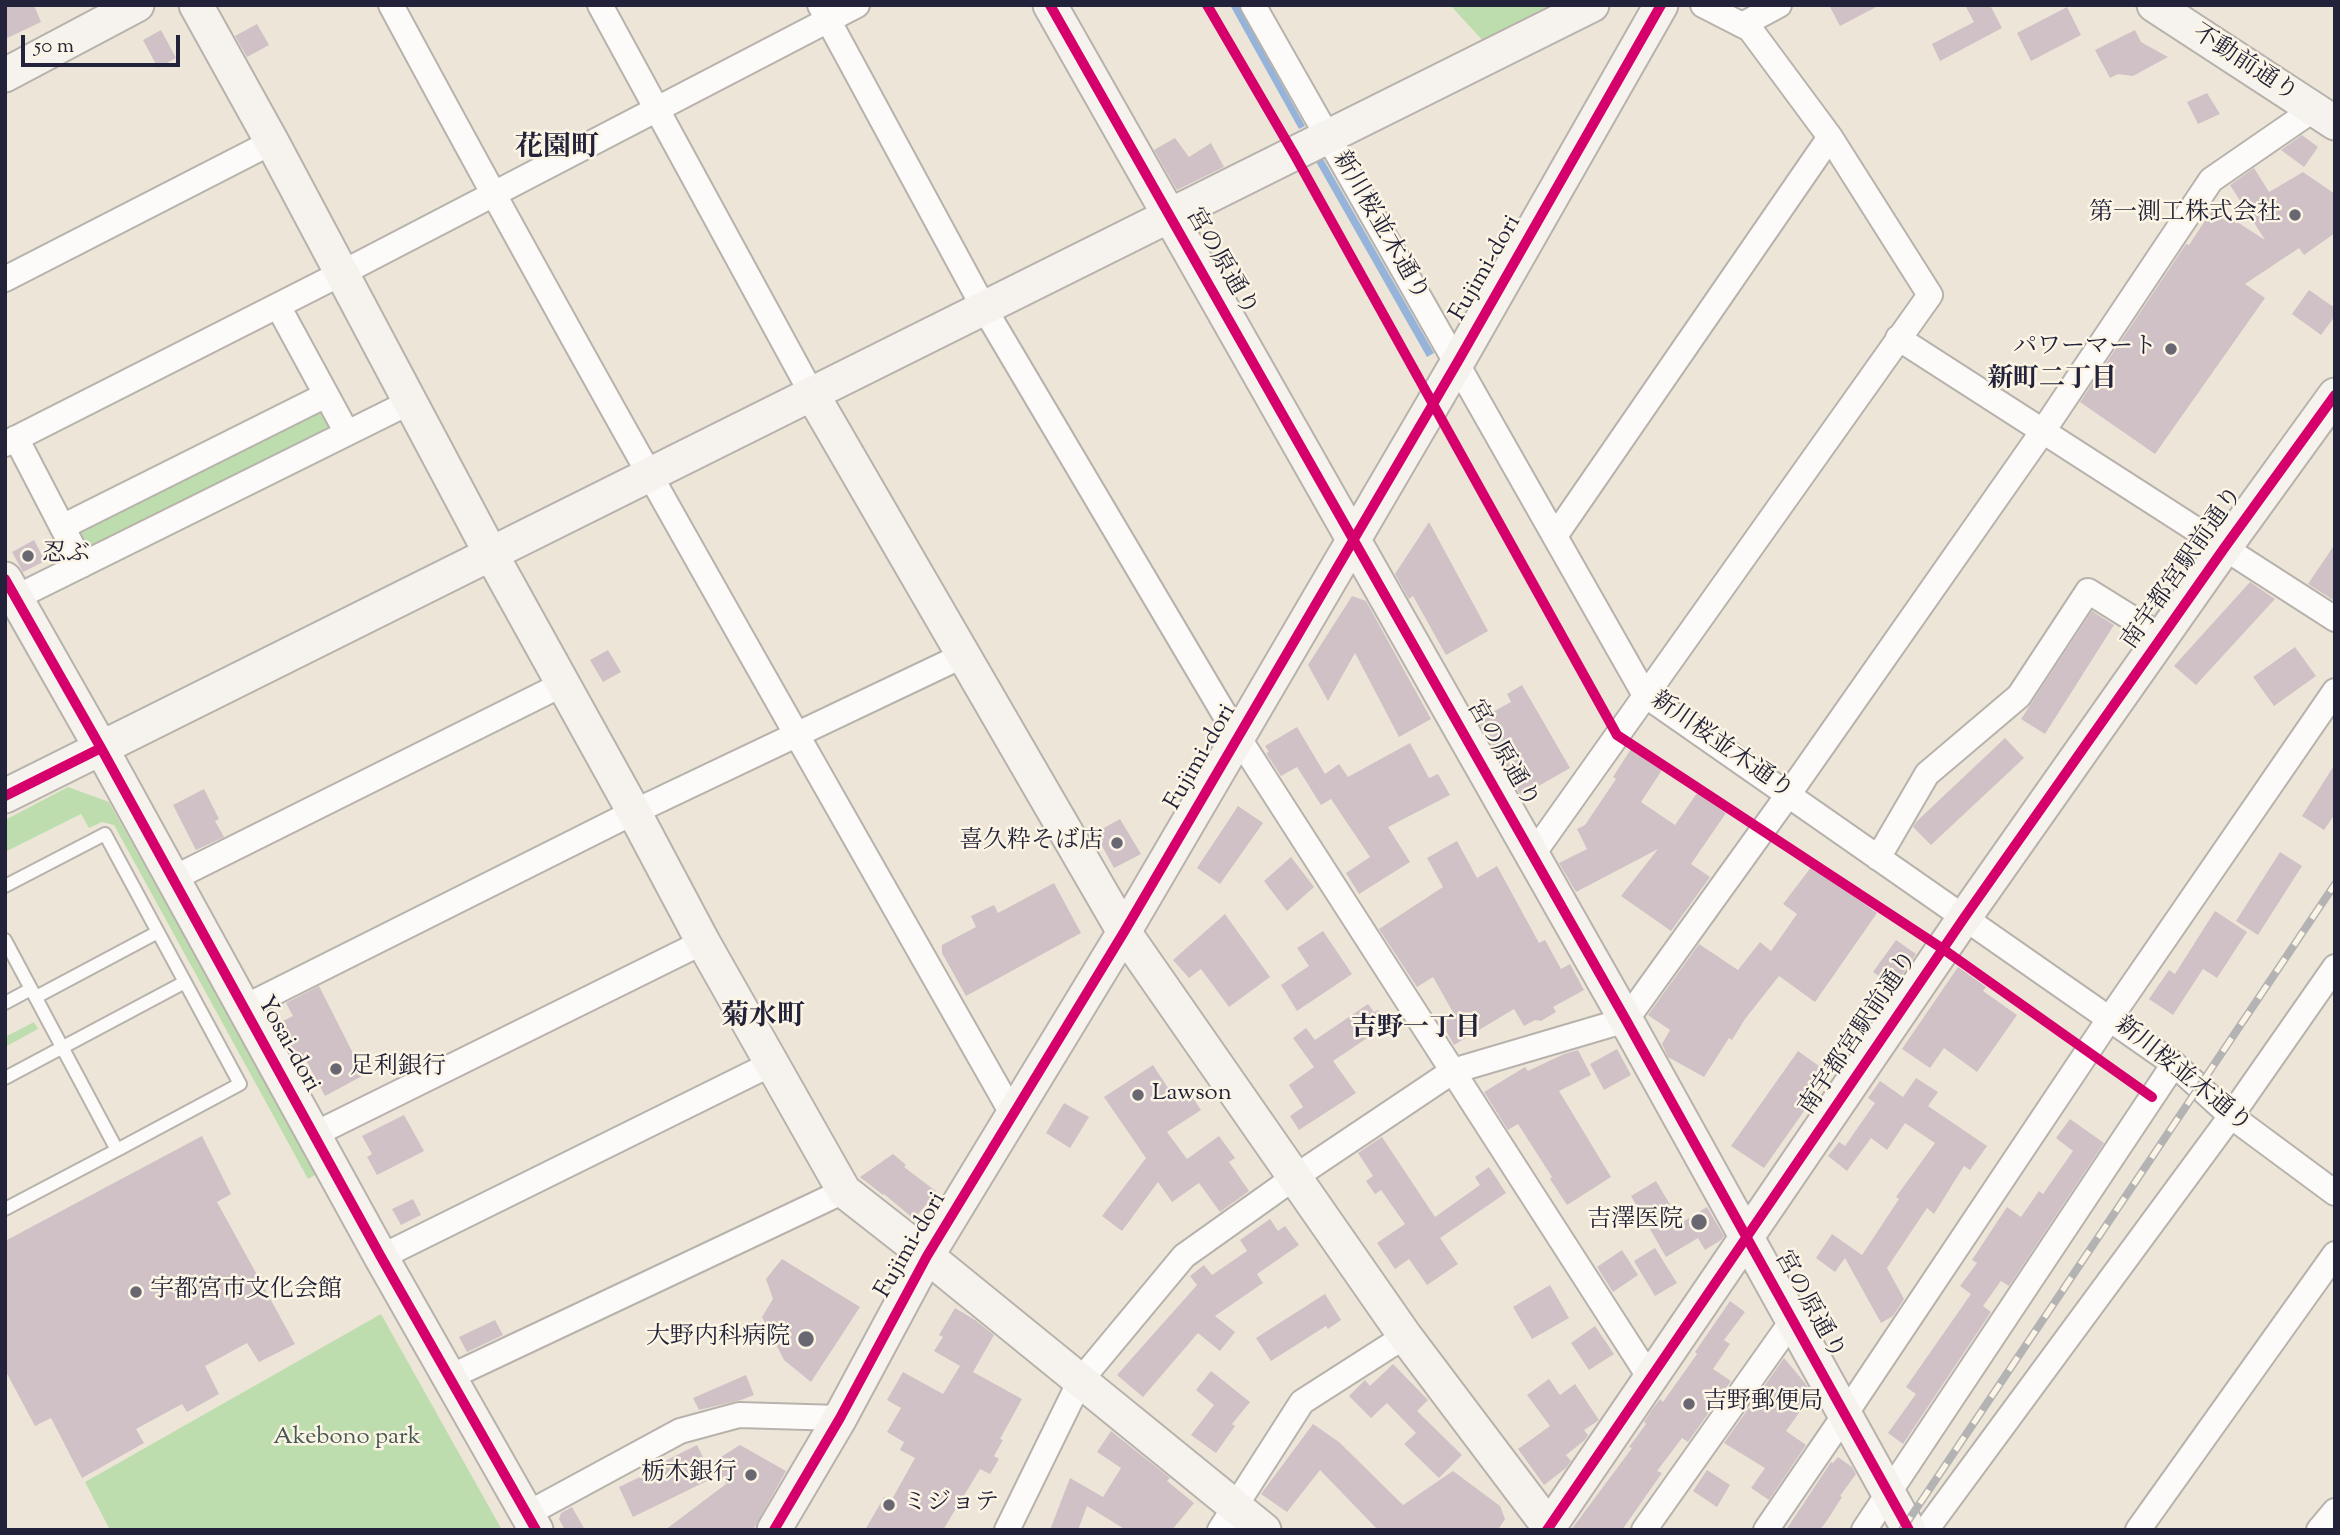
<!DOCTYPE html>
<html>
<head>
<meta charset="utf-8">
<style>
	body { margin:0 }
	#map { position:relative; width:2340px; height:1535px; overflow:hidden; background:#ede6d8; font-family:"Sorts Mill Goudy",serif }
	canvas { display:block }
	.frame { position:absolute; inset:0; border:7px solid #22223b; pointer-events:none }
	.scale { position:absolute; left:21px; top:35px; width:159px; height:32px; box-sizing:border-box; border:4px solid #22223b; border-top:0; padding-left:9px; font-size:21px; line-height:24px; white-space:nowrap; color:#22223b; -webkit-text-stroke:5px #fcf5e5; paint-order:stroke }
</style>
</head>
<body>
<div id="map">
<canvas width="2340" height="1535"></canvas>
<div class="frame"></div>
<div class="scale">50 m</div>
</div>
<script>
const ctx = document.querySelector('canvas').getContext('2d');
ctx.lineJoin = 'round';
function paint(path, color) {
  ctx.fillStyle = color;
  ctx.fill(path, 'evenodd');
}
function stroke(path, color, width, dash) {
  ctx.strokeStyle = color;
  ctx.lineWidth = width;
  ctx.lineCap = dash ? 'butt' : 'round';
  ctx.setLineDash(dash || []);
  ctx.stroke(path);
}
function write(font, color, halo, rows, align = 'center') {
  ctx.font = font + ' "Sorts Mill Goudy","Noto Serif JP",serif';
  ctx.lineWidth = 5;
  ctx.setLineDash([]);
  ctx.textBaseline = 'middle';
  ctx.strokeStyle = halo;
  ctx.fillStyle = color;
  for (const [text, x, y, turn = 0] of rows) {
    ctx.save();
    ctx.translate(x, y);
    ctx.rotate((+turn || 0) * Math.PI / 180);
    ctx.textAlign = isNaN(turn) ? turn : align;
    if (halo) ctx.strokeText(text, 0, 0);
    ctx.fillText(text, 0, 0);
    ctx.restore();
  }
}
paint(new Path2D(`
	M 1450,5 L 1560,5 L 1485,43 Z
	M 322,403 L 337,429 L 84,555 L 71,531 Z
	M 68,787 L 109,802 L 317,1174 L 308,1179 L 114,825 L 102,822 L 89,828 L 81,814 L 5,852 L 5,820 Z
	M 34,1022 L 38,1029 L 5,1047 L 5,1037 Z
	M 381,1314 L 502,1530 L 110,1530 L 85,1482 Z`), '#beddae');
paint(new Path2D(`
	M 1230,5 L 1238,5 L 1305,126 L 1299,129 Z
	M 1322,157 L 1434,353 L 1427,357 L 1315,160 Z`), '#96b4d9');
paint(new Path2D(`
	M 5,5 L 34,5 L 41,22 L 5,39 Z
	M 1829,5 L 1880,5 L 1840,26 Z
	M 1965,5 L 1990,5 L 2002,28 L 1940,61 L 1932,44 L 1974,22 Z
	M 2067,7 L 2081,35 L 2031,61 L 2017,33 Z
	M 257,24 L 269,45 L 247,57 L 235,36 Z
	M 161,30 L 176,58 L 158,68 L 143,40 Z
	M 2135,30 L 2141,42 L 2168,57 L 2133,76 L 2118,74 L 2110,78 L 2095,50 Z
	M 2207,93 L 2220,114 L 2198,124 L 2187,102 Z
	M 2302,135 L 2318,147 L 2304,167 L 2281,150 Z
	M 1175,138 L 1189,157 L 1211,143 L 1224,167 L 1177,190 L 1154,150 Z
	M 2254,168 L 2269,192 L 2303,172 L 2335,194 L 2335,233 L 2304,255 L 2299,248 L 2245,284 L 2265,298 L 2155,454 L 2080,402 L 2186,244 L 2189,245 L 2214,207 L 2265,240 L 2230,185 Z
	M 2309,290 L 2335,308 L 2335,316 L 2321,335 L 2292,314 Z
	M 1429,522 L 1488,631 L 1446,655 L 1413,596 L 1409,599 L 1395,574 Z
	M 34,540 L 45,561 L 23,572 L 12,552 Z
	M 2335,544 L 2335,601 L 2308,584 Z
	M 2250,582 L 2275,599 L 2196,685 L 2174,666 Z
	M 1352,596 L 1366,601 L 1431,719 L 1399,737 L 1355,653 L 1328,701 L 1308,665 Z
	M 2092,611 L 2114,625 L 2045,734 L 2021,719 Z
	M 2295,647 L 2316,676 L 2274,706 L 2253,677 Z
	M 608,650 L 621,672 L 603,682 L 590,660 Z
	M 1522,685 L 1570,768 L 1521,796 L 1478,720 L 1511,702 L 1507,694 Z
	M 1297,727 L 1325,774 L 1339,764 L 1348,777 L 1410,743 L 1429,778 L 1438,774 L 1450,795 L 1388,827 L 1410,862 L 1359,894 L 1346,873 L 1370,857 L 1331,799 L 1321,805 L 1297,767 L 1281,776 L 1266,753 L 1269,752 L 1265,746 Z
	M 2005,738 L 2024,758 L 1931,845 L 1913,827 L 1916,822 Z
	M 1631,749 L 1662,770 L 1641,802 L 1675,825 L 1697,793 L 1726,813 L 1691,864 L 1710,877 L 1671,931 L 1621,896 L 1658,849 L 1576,892 L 1559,863 L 1587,849 L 1577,829 L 1585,825 L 1616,779 L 1613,777 Z
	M 2335,764 L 2335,814 L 2324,830 L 2302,816 Z
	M 204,789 L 219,819 L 215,821 L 224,837 L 196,850 L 173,805 Z
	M 1238,806 L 1263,823 L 1220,884 L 1197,868 Z
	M 1120,819 L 1141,854 L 1114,868 L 1095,833 Z
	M 1457,841 L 1477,878 L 1497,866 L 1539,943 L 1545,940 L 1561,969 L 1570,964 L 1584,990 L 1553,1007 L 1556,1012 L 1541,1021 L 1535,1020 L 1524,1026 L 1514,1009 L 1454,1045 L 1441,1022 L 1454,1014 L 1433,977 L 1417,987 L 1379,929 L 1443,887 L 1427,858 Z
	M 2280,852 L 2302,866 L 2258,935 L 2236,921 Z
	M 1291,857 L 1314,887 L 1287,911 L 1264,881 Z
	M 1812,866 L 1877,913 L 1815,1002 L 1779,976 L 1745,1019 L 1732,1040 L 1729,1038 L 1704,1077 L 1668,1057 L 1662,1044 L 1670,1030 L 1648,1015 L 1699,944 L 1738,970 L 1760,942 L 1771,951 L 1797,914 L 1783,904 Z
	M 1054,883 L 1081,933 L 966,996 L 942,953 L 942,945 L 976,927 L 971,916 L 994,905 L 998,913 Z
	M 2215,911 L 2247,932 L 2217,978 L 2203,969 L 2173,1015 L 2149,999 L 2169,970 L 2175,974 Z
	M 1225,914 L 1270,977 L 1229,1007 L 1201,969 L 1189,978 L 1173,960 Z
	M 1323,931 L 1352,974 L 1297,1011 L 1281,985 L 1309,966 L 1297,948 Z
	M 1896,940 L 1916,954 L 1894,987 L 1873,972 Z
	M 1958,967 L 1986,987 L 1983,991 L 2017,1015 L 1977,1072 L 1944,1048 L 1930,1068 L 1902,1049 Z
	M 319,986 L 364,1075 L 325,1096 L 306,1060 L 300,1063 L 279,1023 L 293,1016 L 286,1003 Z
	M 1368,1004 L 1374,1012 L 1378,1010 L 1388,1024 L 1333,1061 L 1356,1093 L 1299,1130 L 1290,1116 L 1303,1107 L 1289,1085 L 1314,1067 L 1293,1038 L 1306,1028 L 1315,1040 Z
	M 1617,1049 L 1631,1075 L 1604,1090 L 1590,1064 Z
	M 1578,1050 L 1591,1075 L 1559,1091 L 1611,1177 L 1567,1205 L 1550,1179 L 1552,1177 L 1518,1124 L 1508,1130 L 1484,1092 L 1525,1067 L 1528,1071 L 1564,1054 Z
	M 1798,1051 L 1830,1074 L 1764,1168 L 1731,1146 Z
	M 1153,1065 L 1174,1097 L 1187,1089 L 1201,1110 L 1167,1132 L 1187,1159 L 1219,1136 L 1235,1158 L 1229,1162 L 1249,1191 L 1220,1212 L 1199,1183 L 1172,1202 L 1158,1182 L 1122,1231 L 1102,1216 L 1146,1158 L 1104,1097 Z
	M 1916,1078 L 1938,1092 L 1928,1106 L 1987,1146 L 1970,1170 L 1964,1166 L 1934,1214 L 1927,1208 L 1887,1268 L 1904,1299 L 1893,1316 L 1881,1323 L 1845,1258 L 1835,1272 L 1816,1258 L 1832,1234 L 1862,1255 L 1899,1199 L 1896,1197 L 1935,1143 L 1905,1123 L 1887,1150 L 1871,1138 L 1847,1171 L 1828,1156 L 1839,1142 L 1845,1146 L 1875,1103 L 1868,1098 L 1880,1081 L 1903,1097 Z
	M 1064,1103 L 1089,1117 L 1070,1148 L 1046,1133 Z
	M 404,1115 L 424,1151 L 377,1175 L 367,1157 L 372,1154 L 362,1136 Z
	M 2070,1119 L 2104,1143 L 2009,1286 L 2001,1281 L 1983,1306 L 1991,1312 L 1903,1444 L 1888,1433 L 1916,1394 L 1906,1387 L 1971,1294 L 1960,1286 L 1977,1263 L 1972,1260 L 2007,1207 L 2021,1217 L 2039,1191 L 2043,1194 L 2073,1151 L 2056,1138 Z
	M 202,1136 L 231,1194 L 217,1202 L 295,1344 L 259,1362 L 247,1343 L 205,1366 L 219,1394 L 187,1412 L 182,1404 L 136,1429 L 144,1443 L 82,1478 L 51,1418 L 35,1426 L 5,1370 L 5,1241 Z
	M 1382,1137 L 1435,1217 L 1480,1185 L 1475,1177 L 1489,1167 L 1506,1193 L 1440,1238 L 1458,1264 L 1427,1285 L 1409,1259 L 1395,1269 L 1377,1243 L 1405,1224 L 1381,1190 L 1375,1194 L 1366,1181 L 1373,1176 L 1358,1153 Z
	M 893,1154 L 906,1165 L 904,1167 L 937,1192 L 914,1219 L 884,1194 L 883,1195 L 860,1177 Z
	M 1656,1181 L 1681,1223 L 1707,1207 L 1724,1236 L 1721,1240 L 1705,1250 L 1698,1238 L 1666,1257 L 1631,1196 Z
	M 413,1199 L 421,1215 L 401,1225 L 392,1209 Z
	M 1270,1219 L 1278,1231 L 1285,1226 L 1299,1245 L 1257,1274 L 1263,1283 L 1215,1316 L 1235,1332 L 1220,1351 L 1198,1333 L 1143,1397 L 1117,1375 L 1197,1285 L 1190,1276 L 1204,1265 L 1212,1275 L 1247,1251 L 1240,1240 Z
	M 1655,1248 L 1677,1283 L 1655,1296 L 1634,1261 Z
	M 1622,1250 L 1638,1275 L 1613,1292 L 1597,1267 Z
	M 782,1259 L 860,1307 L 811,1382 L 784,1360 L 762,1317 L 773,1299 L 766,1279 Z
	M 1550,1285 L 1569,1318 L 1532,1339 L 1513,1307 Z
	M 1325,1294 L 1341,1320 L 1328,1329 L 1326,1326 L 1271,1361 L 1256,1338 Z
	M 1730,1301 L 1745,1312 L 1724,1340 L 1730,1344 L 1713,1369 L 1731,1381 L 1688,1442 L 1682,1438 L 1657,1471 L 1662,1473 L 1622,1530 L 1571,1530 L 1632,1448 L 1629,1447 L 1646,1424 L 1644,1422 L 1651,1411 L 1660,1399 L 1663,1402 L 1697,1354 L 1695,1352 Z
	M 955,1308 L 975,1320 L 994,1335 L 973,1372 L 1022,1399 L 1000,1439 L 1003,1440 L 994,1456 L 999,1459 L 990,1474 L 980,1469 L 943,1530 L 865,1530 L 884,1497 L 891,1501 L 915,1458 L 900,1450 L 904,1442 L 887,1432 L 901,1408 L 887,1400 L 903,1372 L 943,1394 L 960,1366 L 934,1351 L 943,1337 L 939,1335 Z
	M 495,1320 L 503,1335 L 467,1352 L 459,1337 Z
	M 1595,1326 L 1614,1354 L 1589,1370 L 1571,1343 Z
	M 1784,1358 L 1805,1383 L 1812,1395 L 1786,1431 L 1806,1445 L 1769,1500 L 1751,1488 L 1765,1468 L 1724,1443 Z
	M 1393,1364 L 1428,1400 L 1417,1411 L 1462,1455 L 1439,1478 L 1404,1444 L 1416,1433 L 1387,1403 L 1371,1418 L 1349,1396 L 1365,1380 L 1370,1386 Z
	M 1211,1371 L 1250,1402 L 1232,1424 L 1235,1426 L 1216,1453 L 1191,1435 L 1214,1405 L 1196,1390 Z
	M 746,1375 L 754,1395 L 741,1400 L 699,1410 L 693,1398 Z
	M 1549,1379 L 1560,1395 L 1575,1384 L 1599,1420 L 1584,1430 L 1588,1435 L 1585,1440 L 1566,1455 L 1571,1461 L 1566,1468 L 1544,1485 L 1518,1449 L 1550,1426 L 1527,1395 Z
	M 1313,1424 L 1339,1442 L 1403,1505 L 1453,1471 L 1500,1506 L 1505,1519 L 1498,1530 L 1378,1530 L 1320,1470 L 1287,1512 L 1261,1494 Z
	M 1111,1431 L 1170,1478 L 1167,1481 L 1194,1503 L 1172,1530 L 1126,1530 L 1087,1506 L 1078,1530 L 1050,1530 L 1070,1478 L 1103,1497 L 1121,1468 L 1097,1452 Z
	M 697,1445 L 713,1478 L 633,1517 L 619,1487 L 661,1467 L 659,1464 Z
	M 740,1445 L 786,1471 L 753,1530 L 665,1530 L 726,1484 L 713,1462 Z
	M 1838,1457 L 1852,1467 L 1856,1474 L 1840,1496 L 1842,1497 L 1828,1519 L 1820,1530 L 1786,1530 L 1831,1462 L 1833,1463 Z
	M 1707,1470 L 1730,1485 L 1717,1507 L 1693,1491 Z
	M 572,1507 L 585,1530 L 565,1530 L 559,1519 L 561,1513 Z`), '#cfc1c5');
const lane = new Path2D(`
	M 5,886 L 105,834 L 240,1084 L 117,1150
	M 5,940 L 117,1150 L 5,1209
	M 36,997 L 158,932
	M 5,1003 L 31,989
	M 5,1078 L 185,982`);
const street = new Path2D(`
	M 391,5 C 592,379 804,747 1013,1115
	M 600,5 L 812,394
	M 820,5 L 984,308 L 1238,737 L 1650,1378
	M 1253,5 L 1645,695 L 2174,1064 L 2231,1116 L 2335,1193
	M 1742,25 L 1779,5
	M 5,279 L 272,142
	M 278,306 L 347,433
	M 1898,338 L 2335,619
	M 16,438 L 82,565
	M 5,444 L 342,273 L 857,5
	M 62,527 L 326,395
	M 1555,536 L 1830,137
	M 5,603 L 410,402
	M 1533,854 L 1930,295 L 1830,137 L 1750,29 L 1703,5
	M 1878,858 L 1927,774 L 2019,696 L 2088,591 L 2162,637
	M 172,879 L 563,684
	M 243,1008 L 634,812 L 964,655
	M 313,1135 L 703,942
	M 381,1257 L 773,1063
	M 450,1377 L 844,1191
	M 527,1514 L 680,1431 L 739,1415 L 840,1418
	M 1007,1530 L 1080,1381 L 1184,1256 L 1295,1177 L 1453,1071 L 1626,1020 L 1788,795 L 2043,431 L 2211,180 L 2314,109
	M 1220,1530 L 1302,1402 L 1405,1336
	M 1644,1530 L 1792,1321
	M 1766,1530 L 1844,1416 L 2110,1018 L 2335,691
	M 1864,1530 L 2174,1064
	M 1926,1530 L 2231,1116 L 2335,967
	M 2138,1530 L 2335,1254
	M 2319,1530 L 2335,1511`);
const secondary = new Path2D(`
	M 196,5 L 272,142 L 491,554 L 634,812 L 703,942 L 844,1191 L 927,1256 L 1264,1530
	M 1050,5 L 1626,1020 L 1909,1530
	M 2154,5 L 2335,123
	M 5,75 L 137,5
	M 812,394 L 1124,932 L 1405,1336 L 1549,1527
	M 5,579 L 101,748 L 381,1257 L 536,1530
	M 5,796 L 1592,5
	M 774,1530 L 840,1418 L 927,1256 L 1124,932 L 1457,363 L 1661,5
	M 1547,1530 L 1964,918 L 2225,547 L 2335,395`);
stroke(lane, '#b7b2ac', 16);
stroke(street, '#b7b2ac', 28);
stroke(secondary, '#b7b2ac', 37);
stroke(lane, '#fcfbf9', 12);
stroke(street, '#fcfbf9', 24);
stroke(secondary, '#f6f3ee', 33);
const rail = new Path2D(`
	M 1902,1530 L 2335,884`);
stroke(rail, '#b4b3b4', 8);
stroke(rail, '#fcf5e5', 5, [16]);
stroke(new Path2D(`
	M 1050,5 L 1626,1020 L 1909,1530
	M 1207,5 L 1294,154 L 1617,735 L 1943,949 L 2152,1097
	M 5,579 L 101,748 L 381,1257 L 536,1530
	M 5,796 L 101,748
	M 774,1530 L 840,1418 L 927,1256 L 1124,932 L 1457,363 L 1661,5
	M 1547,1530 L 1964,918 L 2225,547 L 2335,395`), '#d6006c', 10);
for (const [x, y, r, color] of [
	[2295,215,7,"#696772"],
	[2171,349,7,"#696772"],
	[28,556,7,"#696772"],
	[1117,843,7,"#696772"],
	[336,1069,7,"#696772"],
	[1138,1095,7,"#696772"],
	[1699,1222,9,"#696772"],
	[136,1292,7,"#696772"],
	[806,1339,9,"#696772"],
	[1689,1404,7,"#696772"],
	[751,1475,7,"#696772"],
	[889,1505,7,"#696772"]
]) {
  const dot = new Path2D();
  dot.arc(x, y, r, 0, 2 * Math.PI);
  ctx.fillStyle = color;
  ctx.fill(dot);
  stroke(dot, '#fcf5e5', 2.5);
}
write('24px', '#22223b', '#fcf5e5', [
	["不動前通り",2244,65,33],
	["新川桜並木通り",1379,227,60],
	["宮の原通り",1220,263,60],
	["Fujimi-dori",1487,269,-60],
	["南宇都宮駅前通り",2184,569,-55],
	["新川桜並木通り",1721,747,35],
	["宮の原通り",1501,755,60],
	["Fujimi-dori",1202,758,-60],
	["南宇都宮駅前通り",1860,1034,-56],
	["Yosai-dori",287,1045,61],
	["新川桜並木通り",2182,1076,39],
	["Fujimi-dori",912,1246,-60],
	["宮の原通り",1808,1306,61]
]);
write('24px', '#22223b', '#fcf5e5', [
	["第一測工株式会社",2281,215],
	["パワーマート",2157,349],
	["忍ぶ",42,556,"left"],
	["喜久粋そば店",1103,843],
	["足利銀行",350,1069,"left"],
	["Lawson",1152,1095,"left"],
	["吉澤医院",1683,1222],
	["宇都宮市文化会館",150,1292,"left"],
	["大野内科病院",790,1339],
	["吉野郵便局",1703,1404,"left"],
	["栃木銀行",737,1475],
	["ミジョテ",903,1505,"left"]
], 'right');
write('24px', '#455853', '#fcf5e5', [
	["Akebono park",347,1439]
]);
write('bold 26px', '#22223b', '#fcf5e5', [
	["新町二丁目",2052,382],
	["吉野一丁目",1416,1031]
]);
write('bold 28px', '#22223b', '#fcf5e5', [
	["花園町",557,150],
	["菊水町",763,1019]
]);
</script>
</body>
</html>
